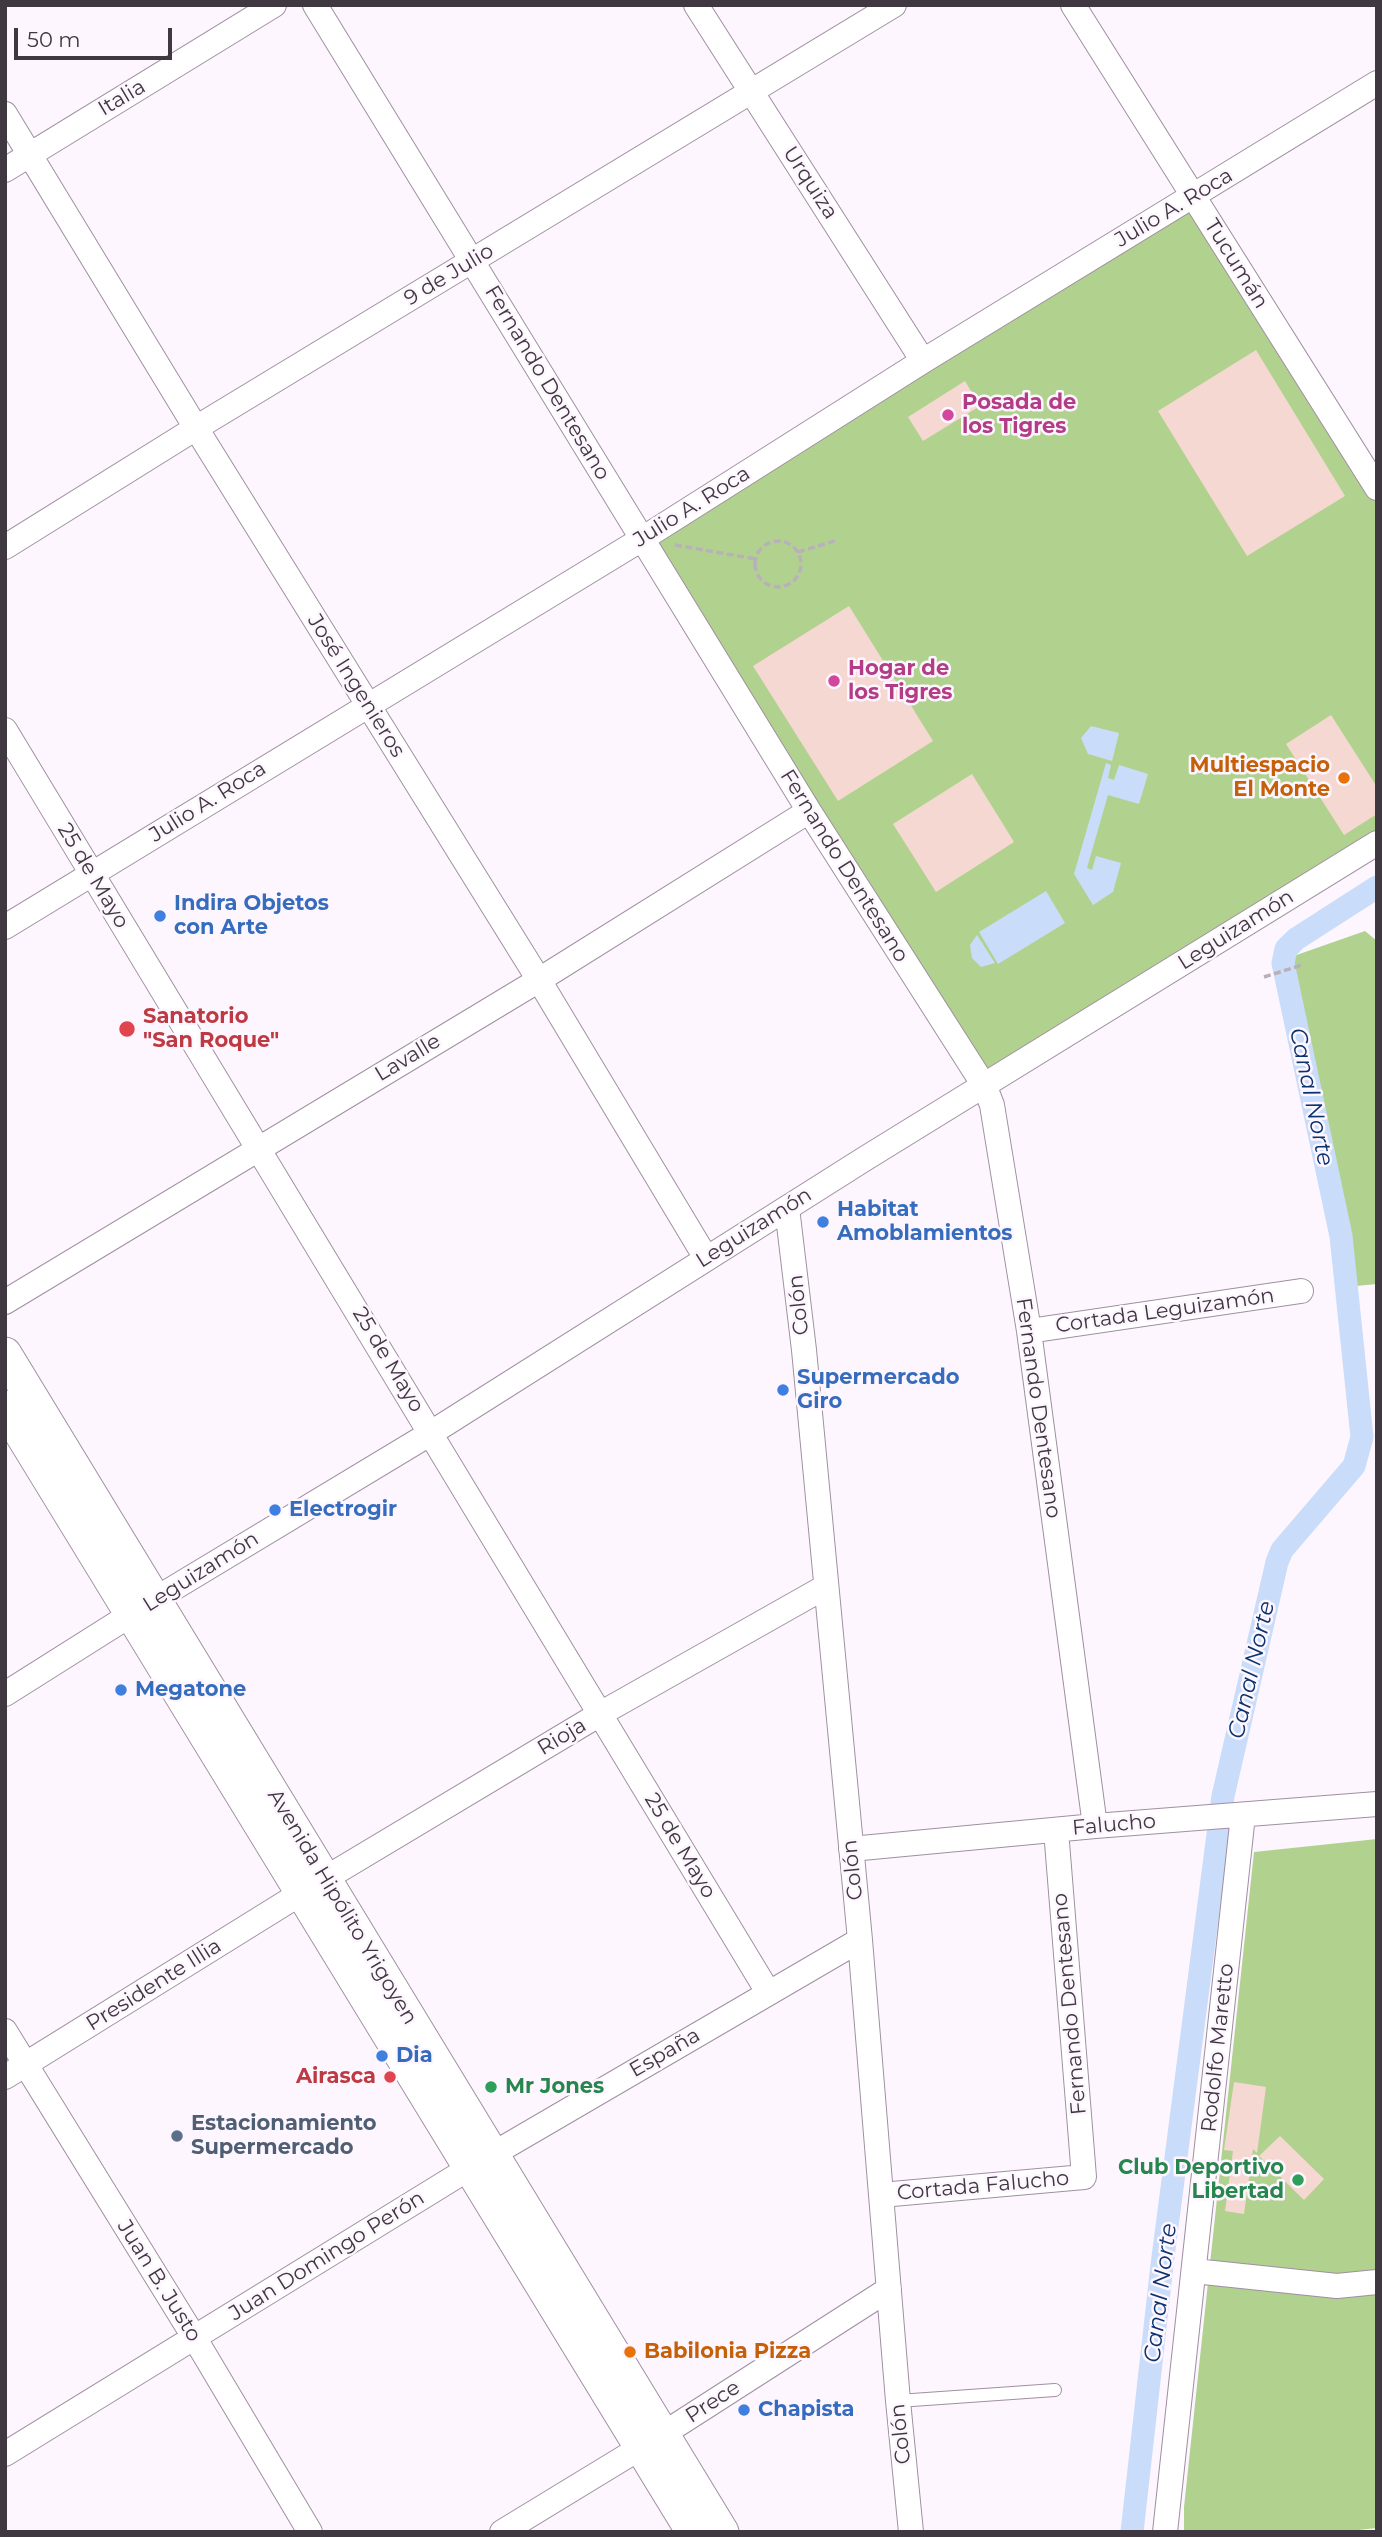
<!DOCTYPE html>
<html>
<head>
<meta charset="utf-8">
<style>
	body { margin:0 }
	#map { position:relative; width:1382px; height:2537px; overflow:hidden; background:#fef6ff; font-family:Montserrat,sans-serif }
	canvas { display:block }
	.frame { position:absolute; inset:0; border:7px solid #3f3840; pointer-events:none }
	.scale { position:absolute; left:14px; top:28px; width:158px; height:32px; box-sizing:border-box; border:4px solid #3f3840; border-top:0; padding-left:9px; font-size:21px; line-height:24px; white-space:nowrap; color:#3f3840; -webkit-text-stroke:5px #fef6ff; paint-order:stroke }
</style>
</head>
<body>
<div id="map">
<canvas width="1382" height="2537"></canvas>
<div class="frame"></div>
<div class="scale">50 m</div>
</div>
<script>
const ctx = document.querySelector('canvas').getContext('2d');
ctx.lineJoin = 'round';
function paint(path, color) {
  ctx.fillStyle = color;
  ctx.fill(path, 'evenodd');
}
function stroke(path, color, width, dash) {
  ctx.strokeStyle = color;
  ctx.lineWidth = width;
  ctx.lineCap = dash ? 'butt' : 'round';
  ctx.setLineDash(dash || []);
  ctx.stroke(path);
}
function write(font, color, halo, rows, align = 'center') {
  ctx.font = font + ' Montserrat,sans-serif';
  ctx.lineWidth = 5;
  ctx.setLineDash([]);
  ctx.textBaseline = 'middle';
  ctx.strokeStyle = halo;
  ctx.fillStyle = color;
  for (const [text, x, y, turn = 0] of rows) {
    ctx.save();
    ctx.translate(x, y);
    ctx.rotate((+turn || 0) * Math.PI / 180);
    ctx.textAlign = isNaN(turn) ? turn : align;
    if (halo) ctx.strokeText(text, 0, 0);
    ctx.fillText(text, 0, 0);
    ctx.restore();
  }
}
paint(new Path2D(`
	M 1193,196 L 1377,488 L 1377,843 L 985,1087 L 642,539 Z
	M 1365,931 L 1377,941 L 1377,1284 L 1356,1286 L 1288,958 Z
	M 1377,1839 L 1377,2528 L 1340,2532 L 1184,2532 L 1184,2507 L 1254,1852 Z`), '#b1d28e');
paint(new Path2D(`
	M 1091,726 L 1119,733 L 1112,761 L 1088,754 L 1081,738 Z
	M 1106,763 L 1111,765 L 1108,778 L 1114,780 L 1119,765 L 1148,774 L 1139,804 L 1108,795 L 1087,868 L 1092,870 L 1096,856 L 1121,863 L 1113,892 L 1093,905 L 1074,874 Z
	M 1046,891 L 1065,923 L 998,964 L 979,932 Z
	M 977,935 L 995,963 L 981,967 L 972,958 L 970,945 Z`), '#c9dcf9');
stroke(new Path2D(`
	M 1132,2532 L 1162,2265 L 1223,1796 L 1277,1562 L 1282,1550 L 1354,1466 L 1362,1437 L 1341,1236 L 1283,963 L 1286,949 L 1296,939 L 1377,887`), '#c9dcf9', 23);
paint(new Path2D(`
	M 1256,350 L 1345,496 L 1247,556 L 1158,411 Z
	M 965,381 L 980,406 L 923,441 L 908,417 Z
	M 849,606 L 933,741 L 838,801 L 753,666 Z
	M 1331,715 L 1377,787 L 1377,814 L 1344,835 L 1286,744 Z
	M 972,774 L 1014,842 L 936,892 L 893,824 Z
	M 1234,2082 L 1266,2087 L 1257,2153 L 1253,2149 L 1244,2214 L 1225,2211 L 1233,2151 L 1224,2150 Z
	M 1280,2136 L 1324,2179 L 1304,2200 L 1259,2156 Z`), '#f6d8d2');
const lane = new Path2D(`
	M 898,2401 L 1055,2390`);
const street = new Path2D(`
	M 315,5 L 809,811 L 985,1087 L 992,1105 L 1029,1331 L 1095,1826
	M 696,5 L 923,361
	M 1073,5 L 1377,488
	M 5,114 L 196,428 L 539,980 L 706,1258
	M 5,170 L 274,5
	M 5,547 L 196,428 L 894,5
	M 5,730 L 768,1992
	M 5,927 L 642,539 L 923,361 L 1377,83
	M 787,1208 L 804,1350 L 860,1940 L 898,2401 L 911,2532
	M 5,1302 L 539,980 L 809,811
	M 1029,1331 L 1301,1291
	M 5,1694 L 154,1600 L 431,1433 L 866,1158 L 1377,843
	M 851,1849 L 1095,1826 L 1377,1804
	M 5,2031 L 194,2337 L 310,2532
	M 5,2077 L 311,1887 L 600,1714 L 825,1587
	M 881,2195 L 1084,2177 L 1056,1830
	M 1194,2271 L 1337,2286 L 1377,2282
	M 5,2454 L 481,2161 L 860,1940
	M 502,2532 L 663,2434 L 889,2289
	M 1165,2532 L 1243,1815`);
const secondary = new Path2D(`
	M 5,1354 L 722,2532
	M 5,1407 L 693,2532`);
stroke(lane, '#a08fa2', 14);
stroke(street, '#a08fa2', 26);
stroke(secondary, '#a08fa2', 35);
stroke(new Path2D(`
	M755 564a23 23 0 1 1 46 0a23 23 0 1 1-46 0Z
	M 675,545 L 756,559
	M 798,552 L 838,540
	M 1264,977 L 1302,965`), '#b8b1b9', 3.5, [7, 3.5]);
stroke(lane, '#fff', 12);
stroke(street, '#fff', 24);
stroke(secondary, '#fff', 33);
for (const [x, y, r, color] of [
	[948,415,7,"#d1479c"],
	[834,681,7,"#d1479c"],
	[1344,778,7,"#e8710a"],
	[160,916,7,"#3f7fe0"],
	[127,1029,9,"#e0444e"],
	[823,1222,7,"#3f7fe0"],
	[783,1390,7,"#3f7fe0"],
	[275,1510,7,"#3f7fe0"],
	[121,1690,7,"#3f7fe0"],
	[382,2056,7,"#3f7fe0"],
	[390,2077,7,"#e0444e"],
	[491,2087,7,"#2e9e5b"],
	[177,2136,7,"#5c6f8a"],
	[1298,2180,7,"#2e9e5b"],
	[630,2352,7,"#e8710a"],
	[744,2410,7,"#3f7fe0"]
]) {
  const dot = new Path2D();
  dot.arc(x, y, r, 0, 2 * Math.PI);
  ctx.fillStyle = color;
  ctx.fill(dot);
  stroke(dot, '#fef6ff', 2.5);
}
write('21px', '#3f3840', '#fef6ff', [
	["Italia",122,98,-31],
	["Urquiza",810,183,57],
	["Julio A. Roca",1174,208,-31],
	["Tucumán",1236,264,58],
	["9 de Julio",449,275,-31],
	["Fernando Dentesano",547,383,59],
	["Julio A. Roca",692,507,-32],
	["José Ingenieros",356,686,58],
	["Julio A. Roca",208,802,-32],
	["Fernando Dentesano",844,866,58],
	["25 de Mayo",93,876,59],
	["Leguizamón",1236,930,-32],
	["Lavalle",408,1058,-31],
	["Leguizamón",754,1228,-32],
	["Colón",799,1305,-96],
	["Cortada Leguizamón",1165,1311,-8],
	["25 de Mayo",388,1360,59],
	["Fernando Dentesano",1038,1408,82],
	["Leguizamón",201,1572,-32],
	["Rioja",562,1737,-31],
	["Falucho",1114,1825,-5],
	["25 de Mayo",680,1846,59],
	["Colón",853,1870,-96],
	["Avenida Hipólito Yrigoyen",342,1907,59],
	["Presidente Illia",154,1985,-32],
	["Fernando Dentesano",1070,2004,-95],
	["Rodolfo Maretto",1218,2048,-84],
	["España",665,2053,-30],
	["Cortada Falucho",983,2186,-5],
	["Juan Domingo Perón",327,2256,-32],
	["Juan B. Justo",159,2281,58],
	["Prece",713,2402,-33],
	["Colón",901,2434,-96]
]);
write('bold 21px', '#b23c85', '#fef6ff', [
	["Posada de",962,403],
	["los Tigres",962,427],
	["Hogar de",848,669],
	["los Tigres",848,693]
], 'left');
write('bold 21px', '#c56008', '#fef6ff', [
	["Multiespacio",1330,766],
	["El Monte",1330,790],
	["Babilonia Pizza",644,2352,"left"]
], 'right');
write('bold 21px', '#366cbe', '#fef6ff', [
	["Indira Objetos",174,904],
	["con Arte",174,928],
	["Habitat",837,1210],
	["Amoblamientos",837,1234],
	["Supermercado",797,1378],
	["Giro",797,1402],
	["Electrogir",289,1510],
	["Megatone",135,1690],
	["Dia",396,2056],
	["Chapista",758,2410]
], 'left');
write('bold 21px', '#be3a42', '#fef6ff', [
	["Sanatorio",143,1017],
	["\"San Roque\"",143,1041],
	["Airasca",376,2077,"right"]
], 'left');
write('bold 21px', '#27864d', '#fef6ff', [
	["Mr Jones",505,2087],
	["Club Deportivo",1284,2168,"right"],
	["Libertad",1284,2192,"right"]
], 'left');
write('bold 21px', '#4e5e75', '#fef6ff', [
	["Estacionamiento",191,2124],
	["Supermercado",191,2148]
], 'left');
write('italic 23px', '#08336f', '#fef6ff', [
	["Canal Norte",1311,1097,78],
	["Canal Norte",1252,1670,-77],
	["Canal Norte",1161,2293,-83]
]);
</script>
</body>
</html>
